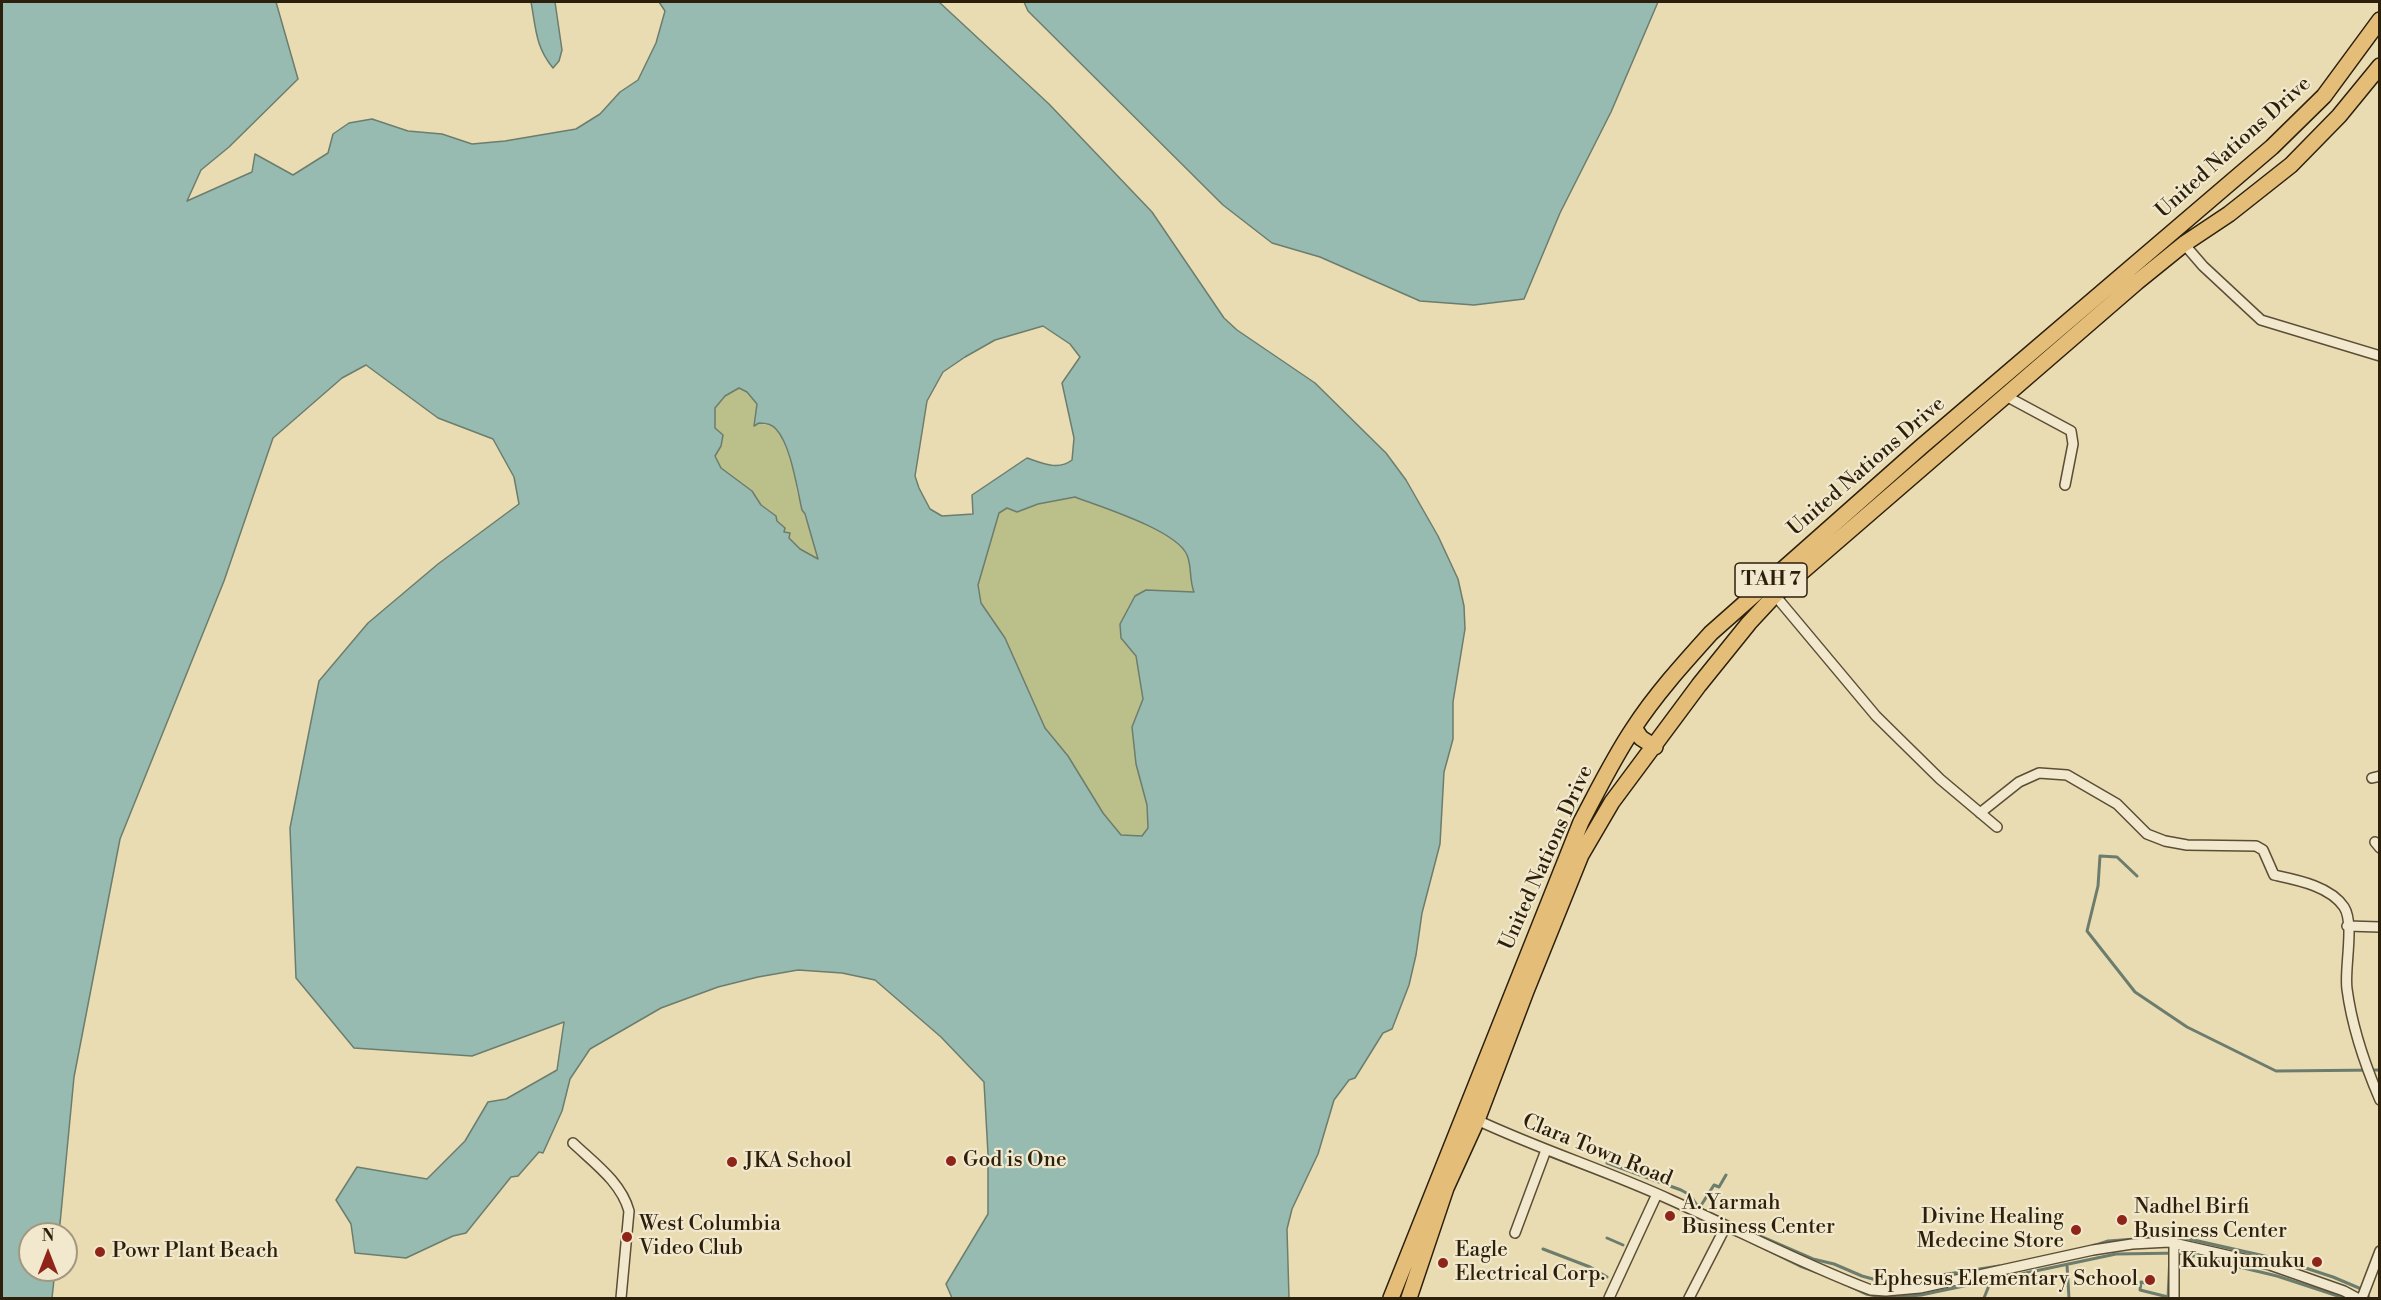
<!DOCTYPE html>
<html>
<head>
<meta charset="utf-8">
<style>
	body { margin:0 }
	#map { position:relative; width:2381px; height:1300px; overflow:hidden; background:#e9dcb2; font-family:"Libre Bodoni",serif }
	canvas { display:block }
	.frame { position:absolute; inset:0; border:3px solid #2c1f0b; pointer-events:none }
	.north { position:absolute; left:18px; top:1222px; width:60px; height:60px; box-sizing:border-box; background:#f1e8cd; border:2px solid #a2987f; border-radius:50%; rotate:0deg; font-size:16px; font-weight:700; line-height:24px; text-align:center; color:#2c1f0b }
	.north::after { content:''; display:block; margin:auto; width:21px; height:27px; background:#8f2418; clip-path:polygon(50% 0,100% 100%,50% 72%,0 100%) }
</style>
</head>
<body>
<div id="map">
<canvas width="2381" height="1300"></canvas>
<div class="frame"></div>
<div class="north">N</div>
</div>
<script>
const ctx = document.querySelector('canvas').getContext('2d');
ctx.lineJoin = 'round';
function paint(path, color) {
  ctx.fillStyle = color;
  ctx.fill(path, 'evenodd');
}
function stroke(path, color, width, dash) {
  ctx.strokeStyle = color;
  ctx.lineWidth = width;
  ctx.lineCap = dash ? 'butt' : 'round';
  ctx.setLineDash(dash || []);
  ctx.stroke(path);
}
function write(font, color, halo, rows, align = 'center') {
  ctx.font = font + ' "Libre Bodoni",serif';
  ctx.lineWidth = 4.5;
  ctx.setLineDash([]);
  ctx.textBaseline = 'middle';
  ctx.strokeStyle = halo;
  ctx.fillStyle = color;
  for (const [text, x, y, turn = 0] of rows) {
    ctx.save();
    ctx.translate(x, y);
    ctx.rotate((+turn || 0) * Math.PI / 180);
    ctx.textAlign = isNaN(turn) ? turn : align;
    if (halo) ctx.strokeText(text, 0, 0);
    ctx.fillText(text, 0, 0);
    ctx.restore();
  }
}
paint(new Path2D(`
	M 739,388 L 747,392 L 757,404 L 755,426 L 759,423 L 775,427 L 782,438 L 794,470 L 797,492 L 819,560 L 800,549 L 789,538 L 790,533 L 784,532 L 785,528 L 761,505 L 752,491 L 721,468 L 715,456 L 721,446 L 722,436 L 715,428 L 715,408 L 725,396 Z
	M 1075,497 C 1101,507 1177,531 1187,556 C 1192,567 1189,580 1195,592 L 1146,590 L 1121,638 L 1136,656 L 1143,699 L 1132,727 L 1136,764 L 1147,805 L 1148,829 L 1142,836 L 1121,835 L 1103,813 L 1068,756 L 1045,728 L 1005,638 L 981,603 L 978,585 L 999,513 L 1007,508 L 1018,512 L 1038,504 Z`), '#bbbf89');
const water = new Path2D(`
	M 2,2 L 276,2 L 298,79 L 229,147 L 201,170 L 187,201 L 252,172 L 255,154 L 293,175 L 328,153 L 333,134 L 349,123 L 372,119 L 408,131 L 442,134 L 472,144 L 505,141 L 576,129 L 600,114 L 620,92 L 638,80 L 656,43 L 665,11 L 659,2 L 939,2 L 1049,104 L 1152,212 L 1224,318 L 1237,330 L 1315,383 L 1386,453 L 1406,480 L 1438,536 L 1458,579 L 1464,606 L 1465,629 L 1453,702 L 1453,739 L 1444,772 L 1440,844 L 1422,913 L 1416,955 L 1409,985 L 1392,1029 L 1383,1033 L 1355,1078 L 1349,1080 L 1334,1100 L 1318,1154 L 1292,1209 L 1287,1229 L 1289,1298 L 952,1298 L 946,1284 L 988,1214 L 988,1154 L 984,1082 L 941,1037 L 875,980 L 842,973 L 798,970 L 758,977 L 718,987 L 661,1008 L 590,1049 L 570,1079 L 562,1111 L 543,1153 L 539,1152 L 518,1176 L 511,1177 L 466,1233 L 453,1236 L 406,1258 L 355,1253 L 351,1224 L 336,1200 L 357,1167 L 427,1179 L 465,1141 L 488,1102 L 506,1099 L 557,1070 L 564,1022 L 472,1056 L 354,1048 L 296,978 L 290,828 L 319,681 L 368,623 L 438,564 L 519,504 L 514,477 L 493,439 L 438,418 L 366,365 L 342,378 L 273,438 L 224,581 L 120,839 L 74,1077 L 59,1234 L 30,1234 L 30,1270 L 55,1270 L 52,1298 L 2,1298 ZM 1043,326 L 1070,344 L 1080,357 L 1062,383 L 1074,438 L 1072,460 C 1058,471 1042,463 1027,458 L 972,495 L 973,514 L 942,516 L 930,509 L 919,488 L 915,476 L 927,401 L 943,372 L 965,357 L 995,340 ZM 739,388 L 747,392 L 757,404 L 754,426 L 759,423 C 765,423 772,424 776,429 C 791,445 797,489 802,510 L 805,514 L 818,559 L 800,549 L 789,538 L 790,533 L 784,532 L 785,528 L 777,521 L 776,516 L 761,505 L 752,491 L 721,468 L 715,456 L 721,446 L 723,435 L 715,428 L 715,408 L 725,396 ZM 1075,497 C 1101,507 1176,530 1187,555 C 1192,566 1189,580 1194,592 L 1146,590 L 1135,596 L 1120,624 L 1121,638 L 1136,656 L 1143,699 L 1132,727 L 1136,764 L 1147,805 L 1148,828 L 1142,836 L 1121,835 L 1103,813 L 1068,756 L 1045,728 L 1005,638 L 981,603 L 978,585 L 999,513 L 1007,508 L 1017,512 L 1038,504 Z
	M 531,2 L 555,2 L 562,50 L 559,61 L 553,68 C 535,46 536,28 531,2 Z
	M 1024,2 L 1658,2 L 1611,112 L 1560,213 L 1524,299 L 1474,305 L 1420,301 L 1320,257 L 1272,243 L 1223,205 L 1028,11 Z`);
paint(water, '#97bbb0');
stroke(water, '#6c7d6e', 1.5);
stroke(new Path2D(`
	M 2137,876 L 2117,857 L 2100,856 L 2098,886 L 2087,931 L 2135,992 L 2187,1027 L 2276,1071 L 2380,1070
	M 1545,1154 L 1603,1176
	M 1607,1163 L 1681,1190 L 1690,1195 L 1699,1208 L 1747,1231
	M 1700,1207 L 1714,1185 L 1719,1187 L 1726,1175
	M 1711,1223 L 1720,1229 L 1743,1238
	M 2177,1232 L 2176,1236 L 2278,1259 L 2333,1277 L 2366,1291 L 2369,1298
	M 1753,1233 L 1813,1259 L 1834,1264 L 1862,1276 L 1880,1281 L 1909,1280 L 1999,1266
	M 1607,1238 L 1623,1245
	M 1751,1242 L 1800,1266 L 1830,1277
	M 2090,1247 L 2108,1241 L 2176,1236
	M 1543,1249 L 1590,1267 L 1607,1277
	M 2067,1265 L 2069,1298
	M 2145,1283 L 2141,1282 L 2140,1290 L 2168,1297
	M 1849,1286 L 1866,1294 L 1886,1298 L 1921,1295 L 2116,1254 L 2181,1253 L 2277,1276 L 2344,1298
	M 1984,1298 L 1990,1283
	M 2168,1298 L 2170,1255`), '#6c7d6e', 3);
const minor = new Path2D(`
	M 2184,244 L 2203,266 L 2261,320 L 2380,356
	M 2004,395 L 2071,431 L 2073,444 L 2065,485
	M 1773,593 L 1876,716 L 1940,779 L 1997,827
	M 2372,778 L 2380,776
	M 1980,813 L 2019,782 L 2039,773 L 2067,775 L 2117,804 L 2147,834 L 2165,841 L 2187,845 L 2256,846 L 2263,850 L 2274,875 C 2297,880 2330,886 2344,907 C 2355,924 2344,969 2347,989 C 2352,1027 2365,1065 2380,1100
	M 2375,842 L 2380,848
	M 2347,926 L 2380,927
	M 1477,1120 C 1541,1150 1608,1171 1671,1200 C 1738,1230 1802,1264 1871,1290 L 1886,1291 L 1920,1288 L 2093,1250 L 2132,1244 L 2169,1242 L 2270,1265 L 2344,1291 L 2357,1298
	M 573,1143 C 594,1163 621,1182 629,1211 L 621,1298
	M 1515,1233 L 1546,1150
	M 1609,1298 L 1657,1194
	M 1689,1298 L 1726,1226
	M 2174,1298 L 2174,1244
	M 2362,1298 L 2380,1251`);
const trunk = new Path2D(`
	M 1634,728 L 1641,738 L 1655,747
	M 1391,1298 L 1581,822 C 1598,790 1613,759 1633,729 C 1655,695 1683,664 1711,633 L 1921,447 L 2272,147 L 2324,96 L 2380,20
	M 1409,1298 L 1446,1188 L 1477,1120 L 1526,991 L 1581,855 L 1612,802 L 1699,685 L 1749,623 L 1775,595 L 2137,282 L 2184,244 L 2229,214 L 2291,165 L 2339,116 L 2380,66`);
stroke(minor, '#5b4e35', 12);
stroke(trunk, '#2c1f0b', 18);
stroke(minor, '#f1e8cd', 9);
stroke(trunk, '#e4be79', 15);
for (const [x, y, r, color] of [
	[951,1161,6,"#8f2418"],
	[732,1162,6,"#8f2418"],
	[1670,1216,6,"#8f2418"],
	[2122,1220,6,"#8f2418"],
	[2076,1230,6,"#8f2418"],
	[627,1237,6,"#8f2418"],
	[100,1252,6,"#8f2418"],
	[2317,1262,6,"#8f2418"],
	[1443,1263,6,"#8f2418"],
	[2150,1280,6,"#8f2418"]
]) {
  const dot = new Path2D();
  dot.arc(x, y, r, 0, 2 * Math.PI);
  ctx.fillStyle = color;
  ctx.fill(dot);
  stroke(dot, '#f1e8cd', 2);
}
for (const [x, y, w] of [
	[1771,580,72]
]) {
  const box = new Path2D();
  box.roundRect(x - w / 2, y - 17, w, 34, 4.5);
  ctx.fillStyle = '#f1e8cd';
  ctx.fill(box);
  stroke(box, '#2c1f0b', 1.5);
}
write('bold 20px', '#2c1f0b', null, [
	["TAH 7",1771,580]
]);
write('21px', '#2c1f0b', '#f1e8cd', [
	["United Nations Drive",2234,148,-42],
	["United Nations Drive",1867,467,-41],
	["United Nations Drive",1547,858,-66],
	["Clara Town Road",1597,1151,22]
]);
write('21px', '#2c1f0b', '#f1e8cd', [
	["God is One",963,1161],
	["JKA School",744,1162],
	["A. Yarmah",1682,1204],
	["Business Center",1682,1228],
	["Nadhel Birfi",2134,1208],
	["Business Center",2134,1232],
	["Divine Healing",2064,1218,"right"],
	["Medecine Store",2064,1242,"right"],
	["West Columbia",639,1225],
	["Video Club",639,1249],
	["Eagle",1455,1251],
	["Electrical Corp.",1455,1275],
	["Powr Plant Beach",112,1252],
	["Kukujumuku",2305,1262,"right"],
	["Ephesus Elementary School",2138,1280,"right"]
], 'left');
</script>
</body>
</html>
